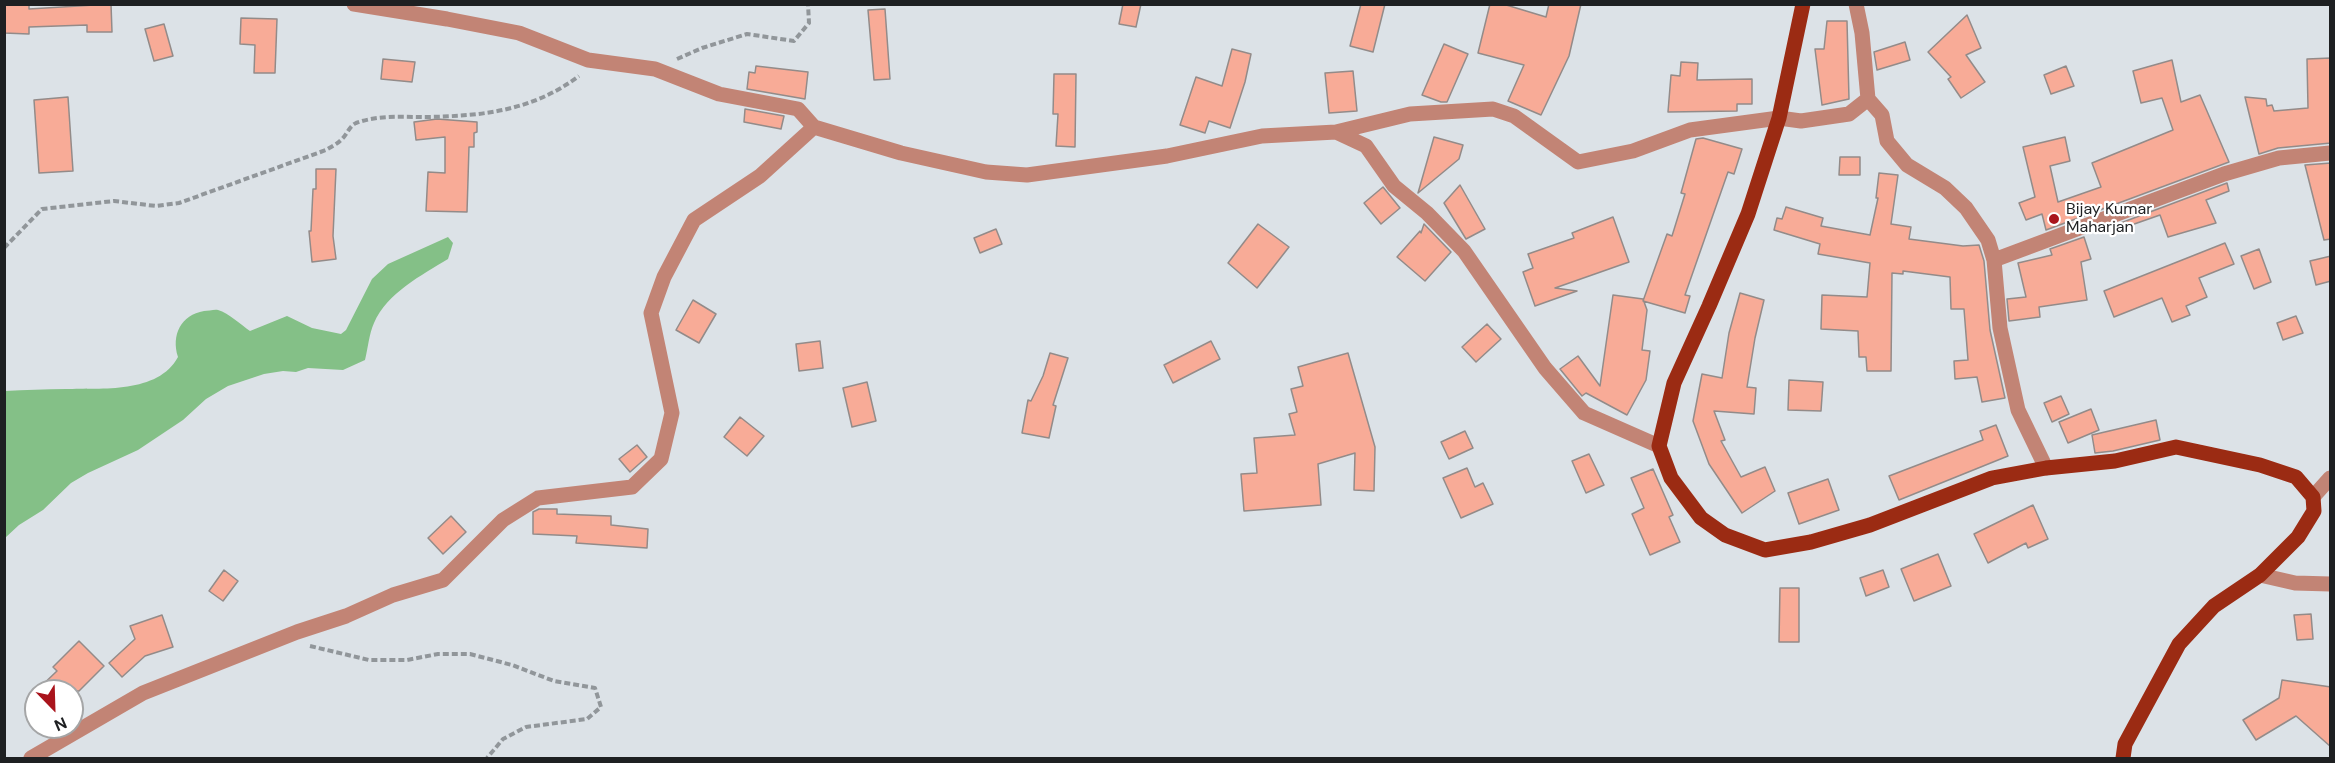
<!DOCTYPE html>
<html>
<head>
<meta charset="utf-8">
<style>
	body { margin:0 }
	#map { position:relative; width:2335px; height:763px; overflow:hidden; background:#dce2e7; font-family:"DM Sans",sans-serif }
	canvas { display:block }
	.frame { position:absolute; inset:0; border:6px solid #1e2022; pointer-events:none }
	.north { position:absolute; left:24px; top:679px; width:60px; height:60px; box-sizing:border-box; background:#fff; border:2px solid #a5a6a7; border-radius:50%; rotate:157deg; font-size:16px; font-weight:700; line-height:24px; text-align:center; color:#1e2022 }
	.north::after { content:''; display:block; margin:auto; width:21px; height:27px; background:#a9141c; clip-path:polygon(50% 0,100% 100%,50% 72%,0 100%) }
</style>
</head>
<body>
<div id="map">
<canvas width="2335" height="763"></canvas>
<div class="frame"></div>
<div class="north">N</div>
</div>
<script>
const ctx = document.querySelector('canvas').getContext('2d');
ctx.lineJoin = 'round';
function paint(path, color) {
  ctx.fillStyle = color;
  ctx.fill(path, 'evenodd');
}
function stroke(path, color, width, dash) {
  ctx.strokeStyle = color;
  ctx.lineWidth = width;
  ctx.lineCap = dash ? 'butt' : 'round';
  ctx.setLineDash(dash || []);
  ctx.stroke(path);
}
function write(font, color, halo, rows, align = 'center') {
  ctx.font = font + ' "DM Sans",sans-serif';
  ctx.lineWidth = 4.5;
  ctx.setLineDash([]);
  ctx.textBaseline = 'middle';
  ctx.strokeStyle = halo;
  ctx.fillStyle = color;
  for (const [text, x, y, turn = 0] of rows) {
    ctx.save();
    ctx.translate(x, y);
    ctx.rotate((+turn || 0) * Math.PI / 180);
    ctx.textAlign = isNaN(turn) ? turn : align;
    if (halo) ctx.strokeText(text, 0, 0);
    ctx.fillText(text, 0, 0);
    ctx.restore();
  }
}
paint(new Path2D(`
	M 448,237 L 453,243 L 448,259 C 422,275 387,293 374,323 C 369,334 368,348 365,360 L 343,370 L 308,368 L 296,372 L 283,371 L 264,374 L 228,386 L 206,399 L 183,420 L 138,450 L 88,473 L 71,483 L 43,510 L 19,525 L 5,538 L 5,391 C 25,390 45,389 66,389 C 101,388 158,394 178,357 C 171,335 181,315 204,311 C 208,311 215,309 218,310 C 229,313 241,325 250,331 L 287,316 L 312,328 L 341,334 L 346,330 L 372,279 L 388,264 Z`), '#84c087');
const building = new Path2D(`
	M 4,4 L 29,4 L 29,9 L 111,4 L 112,32 L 87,32 L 87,25 L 29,27 L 29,34 L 4,33 Z
	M 1123,4 L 1141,4 L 1136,27 L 1119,24 Z
	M 1361,4 L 1385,4 L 1373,52 L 1350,46 Z
	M 1490,4 L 1503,4 L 1546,17 L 1549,4 L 1581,4 L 1569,56 L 1541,115 L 1508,101 L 1524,65 L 1478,53 Z
	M 885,9 L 890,79 L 874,80 L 868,10 Z
	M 1967,15 L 1981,48 L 1966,55 L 1985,82 L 1961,98 L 1948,79 L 1951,77 L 1928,52 Z
	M 241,18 L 277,19 L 275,73 L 254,73 L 255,45 L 240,44 Z
	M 1827,21 L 1847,21 L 1849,99 L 1822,105 L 1815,49 L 1824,49 Z
	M 164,24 L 173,56 L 154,61 L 145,29 Z
	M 1905,42 L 1910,60 L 1877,70 L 1874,52 Z
	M 1444,44 L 1468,54 L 1447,102 L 1441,102 L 1422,95 Z
	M 1232,49 L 1251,54 L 1245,82 L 1230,128 L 1209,121 L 1205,133 L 1180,125 L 1196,77 L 1222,86 Z
	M 2331,58 L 2331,143 L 2278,148 L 2259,154 L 2245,97 L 2266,99 L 2267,106 L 2272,105 L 2274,111 L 2308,108 L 2307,59 Z
	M 383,59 L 415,62 L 412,82 L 381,79 Z
	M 2172,60 L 2181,102 L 2200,95 L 2229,162 L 2046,230 L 2042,214 L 2026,220 L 2019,203 L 2035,197 L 2023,147 L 2065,137 L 2070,161 L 2050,166 L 2058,202 L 2101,187 L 2092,163 L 2173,130 L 2162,98 L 2141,103 L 2133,71 Z
	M 1681,62 L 1698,63 L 1697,80 L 1752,79 L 1752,104 L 1737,104 L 1737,111 L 1668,112 L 1671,75 L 1680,76 Z
	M 756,66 L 808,72 L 805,99 L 747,89 L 749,72 L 755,73 Z
	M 2066,66 L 2074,86 L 2051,94 L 2044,75 Z
	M 1353,71 L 1357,111 L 1329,113 L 1325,73 Z
	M 1054,74 L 1076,74 L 1075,147 L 1056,146 L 1058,114 L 1053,114 Z
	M 68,97 L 73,171 L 39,173 L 34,100 Z
	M 745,109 L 784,116 L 781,129 L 744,122 Z
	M 437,119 L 477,122 L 477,132 L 474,133 L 474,147 L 469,147 L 467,212 L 426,211 L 428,172 L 445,173 L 445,137 L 416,140 L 414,122 Z
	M 1434,137 L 1463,145 L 1459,159 L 1418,193 Z
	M 1703,138 L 1742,149 L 1734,174 L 1728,172 L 1685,295 L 1690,296 L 1685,313 L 1643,301 L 1667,234 L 1672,236 L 1685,194 L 1681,193 L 1696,139 Z
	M 1840,157 L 1860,157 L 1860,175 L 1839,175 Z
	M 2331,163 L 2331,239 L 2324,240 L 2305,165 Z
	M 316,169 L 336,169 L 333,236 L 336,259 L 312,262 L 309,231 L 311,231 L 313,189 L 316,189 Z
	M 1879,173 L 1898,175 L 1891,224 L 1911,227 L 1909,239 L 1963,246 L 1979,245 L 1984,261 L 1990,330 L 2005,398 L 1982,402 L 1977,377 L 1955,379 L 1954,361 L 1968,360 L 1964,309 L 1951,309 L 1950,277 L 1903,271 L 1903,274 L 1892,273 L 1891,371 L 1867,371 L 1866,357 L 1859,357 L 1858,331 L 1821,329 L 1822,295 L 1867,297 L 1870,263 L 1818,254 L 1820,244 L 1774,230 L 1777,218 L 1782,219 L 1786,207 L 1823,218 L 1821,226 L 1870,235 L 1878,198 L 1876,198 Z
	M 2227,183 L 2229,191 L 2206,200 L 2216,223 L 2168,237 L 2160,215 L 2120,229 L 2118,224 Z
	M 1460,185 L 1485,229 L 1466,239 L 1444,203 Z
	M 1383,187 L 1400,208 L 1381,224 L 1364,203 Z
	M 1613,217 L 1629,262 L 1555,288 L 1577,291 L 1535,306 L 1523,272 L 1533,268 L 1528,254 L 1574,238 L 1572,233 Z
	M 1258,224 L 1289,247 L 1257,288 L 1228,263 Z
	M 1424,224 L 1451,252 L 1425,281 L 1397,257 L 1420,231 L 1421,233 Z
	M 996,229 L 1002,244 L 980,253 L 974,238 Z
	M 2084,237 L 2091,259 L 2081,262 L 2087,300 L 2039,307 L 2040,317 L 2009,321 L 2007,299 L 2026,297 L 2018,263 L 2052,255 L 2050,249 Z
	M 2225,243 L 2234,264 L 2199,278 L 2207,297 L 2186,306 L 2190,315 L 2172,322 L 2162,298 L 2114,317 L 2104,291 Z
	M 2259,249 L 2271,282 L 2254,289 L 2241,256 Z
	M 2331,256 L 2331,281 L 2316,285 L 2310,261 Z
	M 1740,293 L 1764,300 L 1755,338 L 1747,387 L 1756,388 L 1754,414 L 1714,411 L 1725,440 L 1721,441 L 1741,477 L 1765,467 L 1775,491 L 1742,513 L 1709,464 L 1693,421 L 1702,374 L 1722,378 L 1729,333 Z
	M 1613,295 L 1643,299 L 1647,310 L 1642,350 L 1650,351 L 1646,380 L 1627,415 L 1586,393 L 1582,396 L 1560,369 L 1578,356 L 1600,386 Z
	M 693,300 L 716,314 L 699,343 L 676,330 Z
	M 2296,316 L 2303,333 L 2283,340 L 2277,323 Z
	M 1487,324 L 1501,339 L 1476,362 L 1462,347 Z
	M 820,341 L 823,368 L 799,371 L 796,344 Z
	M 1211,341 L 1220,359 L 1173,383 L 1164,365 Z
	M 1050,353 L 1068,358 L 1053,405 L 1056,406 L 1049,438 L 1022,433 L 1028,400 L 1031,401 L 1043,376 Z
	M 1348,353 L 1375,447 L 1374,491 L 1354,490 L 1355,453 L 1318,464 L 1321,505 L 1244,511 L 1241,474 L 1257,473 L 1254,438 L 1295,435 L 1289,414 L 1297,412 L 1291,389 L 1303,386 L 1298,367 Z
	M 1789,380 L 1823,382 L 1821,411 L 1788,410 Z
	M 867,382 L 876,421 L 852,427 L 843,388 Z
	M 2061,396 L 2069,414 L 2052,422 L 2044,403 Z
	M 2091,409 L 2099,430 L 2068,443 L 2059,422 Z
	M 740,417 L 764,436 L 747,456 L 724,437 Z
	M 2156,420 L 2160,440 L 2113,451 L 2095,453 L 2092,435 Z
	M 1996,425 L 2008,456 L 1899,500 L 1889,476 L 1983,440 L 1980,431 Z
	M 1465,431 L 1473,448 L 1449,459 L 1441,442 Z
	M 637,445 L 647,457 L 630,472 L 619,459 Z
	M 1589,454 L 1604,485 L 1586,493 L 1572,461 Z
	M 1467,468 L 1475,487 L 1483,483 L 1493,504 L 1461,518 L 1443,478 Z
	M 1653,469 L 1673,515 L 1669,517 L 1680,542 L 1650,555 L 1632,514 L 1644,508 L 1631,478 Z
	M 1828,479 L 1839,510 L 1799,524 L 1788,493 Z
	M 2033,505 L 2048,539 L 2028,548 L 2026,543 L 1988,563 L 1974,534 Z
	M 539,509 L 557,509 L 557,514 L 611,516 L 611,525 L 648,529 L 647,548 L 576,543 L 577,536 L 533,534 L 533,512 Z
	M 451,516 L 466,532 L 443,554 L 428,538 Z
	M 1938,554 L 1951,586 L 1914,601 L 1901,569 Z
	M 224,570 L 238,581 L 223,601 L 209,591 Z
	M 1883,570 L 1889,587 L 1866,596 L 1860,578 Z
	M 1780,588 L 1799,588 L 1799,642 L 1779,642 Z
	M 2311,614 L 2313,639 L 2297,640 L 2294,615 Z
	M 162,615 L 173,647 L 145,656 L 122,677 L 109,663 L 135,639 L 130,626 Z
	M 79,641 L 104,666 L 79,691 L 36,691 L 57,671 L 53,667 Z
	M 2282,680 L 2331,687 L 2331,747 L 2296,716 L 2256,740 L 2243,720 L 2279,698 Z`);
paint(building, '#f8ab97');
stroke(building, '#938b89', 1.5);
stroke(new Path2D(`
	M 677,59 L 702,48 L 747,34 L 794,41 L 809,23 L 808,4
	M 4,248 L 42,209 L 114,201 L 156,206 L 179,203 L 326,150 C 331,147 337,144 341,140 C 347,135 349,126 356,123 C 378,115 402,117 425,117 C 483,116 532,111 579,76
	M 310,646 L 369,660 L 407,660 L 438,654 L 470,654 L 512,665 L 554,681 L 595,688 L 601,707 L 587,719 L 526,727 L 503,739 L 487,758`), '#91969a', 4, [6, 3]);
stroke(new Path2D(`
	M 354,4 L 447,19 L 519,33 L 588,60 L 655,69 L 719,94 L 798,109 L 814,127 L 901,153 L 986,172 L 1027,175 L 1167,156 L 1262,136 L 1336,132 L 1366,146 L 1394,186 L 1427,213 L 1464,251 L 1545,368 L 1584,413 L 1659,446
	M 1856,4 L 1862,33 L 1868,99 L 1882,115 L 1887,141 L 1907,165 L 1945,188 L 1966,208 L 1988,240 L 1994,260 L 2000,328 L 2018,410 L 2046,468
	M 1336,132 L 1410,114 L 1493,109 L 1514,116 L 1578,162 L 1633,151 L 1690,130 L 1779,118 L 1801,121 L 1849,114 L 1868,99
	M 1994,260 L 2224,174 L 2279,158 L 2330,153
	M 2313,497 L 2330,478
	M 2260,575 L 2295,583 L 2330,584
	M 31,758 L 143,693 L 297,632 L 346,616 L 393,595 L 443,580 L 503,520 L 538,498 L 632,487 L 661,459 L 672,413 L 651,313 L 664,277 L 694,220 L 760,176 L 814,127`), '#c28475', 15);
stroke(new Path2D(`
	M 1803,4 L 1779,118 L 1748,214 L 1709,306 L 1674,383 L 1659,446 L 1671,478 L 1701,518 L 1725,535 L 1765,550 L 1811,542 L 1870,525 L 1992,478 L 2046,468 L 2115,461 L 2176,447 L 2260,465 L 2296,477 L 2313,497 L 2314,511 L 2298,537 L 2260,575 L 2214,606 L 2179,644 L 2125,744 L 2123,758`), '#9b2b13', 15);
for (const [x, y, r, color] of [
	[2054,219,6,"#a9141c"]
]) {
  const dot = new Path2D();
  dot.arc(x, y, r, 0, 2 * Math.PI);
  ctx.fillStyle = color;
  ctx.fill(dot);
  stroke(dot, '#fff', 2);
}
write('16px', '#1e2022', '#fff', [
	["Bijay Kumar",2066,210],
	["Maharjan",2066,228]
], 'left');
</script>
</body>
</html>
